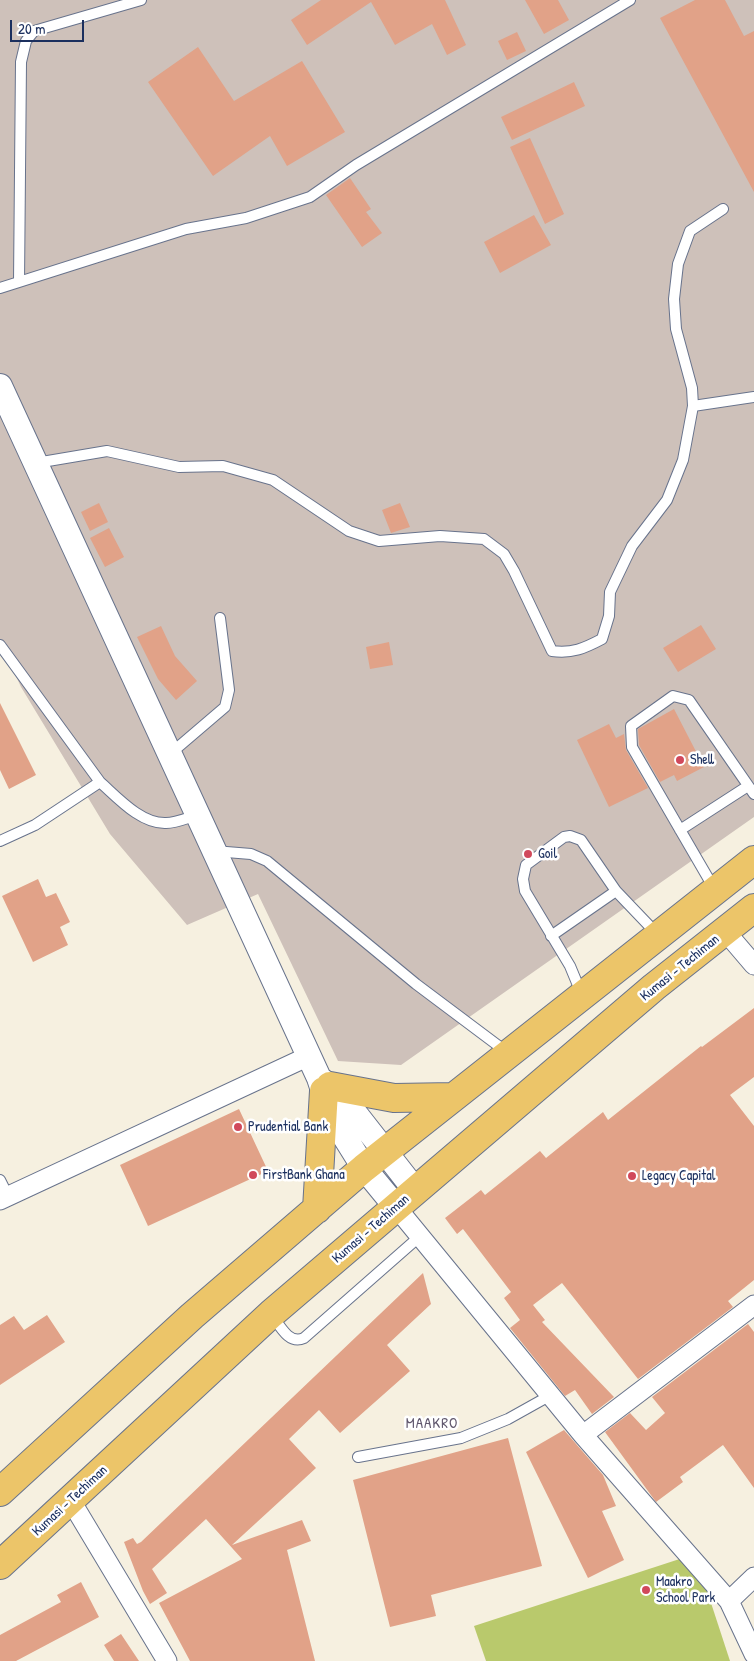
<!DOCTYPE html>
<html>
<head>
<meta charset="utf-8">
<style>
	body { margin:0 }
	#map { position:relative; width:754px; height:1661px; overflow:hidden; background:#f6f0e0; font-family:"Patrick Hand",sans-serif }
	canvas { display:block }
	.scale { position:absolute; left:10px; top:20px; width:74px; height:22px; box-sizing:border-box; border:2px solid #1b2f5e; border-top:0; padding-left:6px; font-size:15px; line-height:18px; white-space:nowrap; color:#1b2f5e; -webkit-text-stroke:4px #fff; paint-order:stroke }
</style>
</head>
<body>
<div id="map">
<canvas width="754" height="1661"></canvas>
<div class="scale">20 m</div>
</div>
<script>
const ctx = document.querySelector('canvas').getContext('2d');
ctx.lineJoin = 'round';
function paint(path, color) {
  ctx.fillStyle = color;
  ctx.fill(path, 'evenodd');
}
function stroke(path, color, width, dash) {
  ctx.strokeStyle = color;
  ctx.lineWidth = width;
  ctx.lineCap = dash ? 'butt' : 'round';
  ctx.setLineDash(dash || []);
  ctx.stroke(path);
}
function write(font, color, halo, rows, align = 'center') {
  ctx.font = font + ' "Patrick Hand",sans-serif';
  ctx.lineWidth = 5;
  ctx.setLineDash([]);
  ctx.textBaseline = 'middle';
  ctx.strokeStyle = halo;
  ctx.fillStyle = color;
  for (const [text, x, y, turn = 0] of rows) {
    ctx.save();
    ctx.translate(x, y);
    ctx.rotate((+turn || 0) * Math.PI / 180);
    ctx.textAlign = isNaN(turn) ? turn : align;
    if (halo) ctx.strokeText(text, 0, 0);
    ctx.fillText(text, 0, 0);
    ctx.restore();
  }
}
paint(new Path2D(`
	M 0,0 L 754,0 L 754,817 L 401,1065 L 338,1061 L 258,894 L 187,925 L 110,834 L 21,687 L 0,642 Z`), '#cec1ba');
paint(new Path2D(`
	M 695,1554 L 730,1661 L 486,1661 L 474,1626 Z`), '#b9c96c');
paint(new Path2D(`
	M 321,0 L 445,0 L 466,45 L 447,55 L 432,24 L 395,45 L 371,2 L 307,45 L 291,20 Z
	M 525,0 L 558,0 L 569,20 L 544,34 Z
	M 695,0 L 725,0 L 744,36 L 754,31 L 754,192 L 660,18 Z
	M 517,32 L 526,51 L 507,60 L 498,41 Z
	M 198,47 L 234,101 L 302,61 L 345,132 L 287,166 L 270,136 L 213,176 L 148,82 Z
	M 574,82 L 585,106 L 512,140 L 501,117 Z
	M 530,138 L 564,214 L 545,224 L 510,147 Z
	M 350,178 L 371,209 L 366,212 L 382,233 L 362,247 L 326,195 Z
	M 534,215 L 551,245 L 500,273 L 484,242 Z
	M 99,503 L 108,522 L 90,531 L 81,512 Z
	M 400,503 L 410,527 L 391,533 L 382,510 Z
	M 109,528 L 124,557 L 105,567 L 90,538 Z
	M 701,625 L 716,649 L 678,672 L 663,648 Z
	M 161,626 L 175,656 L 197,681 L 176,700 L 158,679 L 137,637 Z
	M 389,642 L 393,665 L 370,669 L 366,647 Z
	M 0,703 L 36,775 L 9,789 L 0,770 Z
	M 674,709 L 704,767 L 677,781 L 674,775 L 660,782 L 639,745 L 638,729 Z
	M 609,724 L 616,738 L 624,734 L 626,750 L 648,788 L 609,807 L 577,740 Z
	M 38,879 L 46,897 L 56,893 L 70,922 L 60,927 L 68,945 L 33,962 L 2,896 Z
	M 754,1008 L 754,1077 L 730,1095 L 754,1126 L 754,1280 L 728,1301 L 733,1307 L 638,1379 L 562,1283 L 533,1305 L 545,1320 L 542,1322 L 614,1397 L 592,1414 L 575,1390 L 565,1396 L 510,1328 L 520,1320 L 504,1298 L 511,1292 L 463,1229 L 457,1234 L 445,1218 L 481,1190 L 485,1195 L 540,1151 L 546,1158 L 603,1112 L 608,1120 L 701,1046 L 702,1047 Z
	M 239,1109 L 268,1171 L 148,1226 L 120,1165 Z
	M 423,1273 L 431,1304 L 387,1345 L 410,1371 L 340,1433 L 319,1410 L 289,1439 L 316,1468 L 232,1545 L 302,1520 L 311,1541 L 287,1550 L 315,1661 L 190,1661 L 159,1603 L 242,1559 L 206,1519 L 152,1569 L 167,1593 L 150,1604 L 143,1591 L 124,1542 L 133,1538 L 137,1544 L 141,1542 Z
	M 47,1315 L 65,1342 L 0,1385 L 0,1325 L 14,1316 L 24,1330 Z
	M 748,1324 L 754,1332 L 754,1488 L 723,1445 L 680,1477 L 683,1482 L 656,1502 L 605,1432 L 630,1413 L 646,1430 L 665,1413 L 652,1397 Z
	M 564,1430 L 603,1475 L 616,1506 L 602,1511 L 624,1560 L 588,1578 L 526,1452 Z
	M 508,1438 L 542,1566 L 431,1595 L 436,1616 L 390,1627 L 353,1480 Z
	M 81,1582 L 99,1617 L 16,1661 L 0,1661 L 0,1635 L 61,1602 L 57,1595 Z
	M 121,1634 L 139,1661 L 114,1661 L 104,1645 Z`), '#e1a288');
const service = new Path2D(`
	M 19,282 L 21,62 L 26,41 L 34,31 L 141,0
	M 0,288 L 186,229 L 246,218 L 310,197 L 356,165 L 630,0
	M 693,406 L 692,388 L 676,329 L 674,299 L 678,264 L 690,231 L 723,209
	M 36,463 L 107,451 L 179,467 L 223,466 L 273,480 L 349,531 L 379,541 L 440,536 L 484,539 L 504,554 L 514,571 L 552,651 C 572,654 585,648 602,639 L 609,616 L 610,592 L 632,546 L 667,500 L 683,460 L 693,406 L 754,397
	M 0,645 L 100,782
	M 170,754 L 225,707 L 229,690 L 220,618
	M 680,830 L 748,786
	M 0,841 L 35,825 L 100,782 C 118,798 141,824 166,823 C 176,823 187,818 197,815
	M 214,851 L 251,854 L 267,861 L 416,984 L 508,1053
	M 715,890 L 632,747 L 631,726 L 673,696 L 689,700 L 754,794
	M 551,936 L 616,891
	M 582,995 L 570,966 L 525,891 L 523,879 L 526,865 L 564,837 L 570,836 L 581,840 L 616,891 L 658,935
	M 0,1180 L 8,1196
	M 272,1315 C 280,1326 289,1345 304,1338 L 419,1237
	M 358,1457 L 461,1438 L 508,1419 L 551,1395`);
const minor = new Path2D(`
	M 725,931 L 754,965
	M 0,1200 L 309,1056
	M 396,1207 L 583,1435 L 729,1601
	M 583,1435 L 754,1305
	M 71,1501 L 167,1661
	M 754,1577 L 729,1601 L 754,1654`);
const tertiary = new Path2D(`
	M 0,386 L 319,1078 L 331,1115 L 364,1168 L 396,1207
	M 323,1081 L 347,1103 L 415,1190`);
const trunk = new Path2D(`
	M 330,1086 L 394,1098 L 453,1097
	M 317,1209 L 324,1091
	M 0,1492 L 192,1316 L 364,1168 L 754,860
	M 0,1565 L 271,1314 L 654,987 L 754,908`);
stroke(service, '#68738c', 12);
stroke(minor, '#68738c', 21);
stroke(tertiary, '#68738c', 26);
stroke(trunk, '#68738c', 30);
stroke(service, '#fff', 10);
stroke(minor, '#fff', 19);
stroke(tertiary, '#fff', 24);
stroke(trunk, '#ecc569', 28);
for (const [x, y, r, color] of [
	[680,760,5,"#d1495b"],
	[528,854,5,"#d1495b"],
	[238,1127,5,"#d1495b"],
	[253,1175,5,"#d1495b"],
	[632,1176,5,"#d1495b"],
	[646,1590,5,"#d1495b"]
]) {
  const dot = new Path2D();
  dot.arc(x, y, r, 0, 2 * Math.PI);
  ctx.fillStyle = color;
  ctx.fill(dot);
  stroke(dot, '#fff', 2);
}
write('14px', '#1b2f5e', '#fff', [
	["Shell",690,760],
	["Goil",538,854],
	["Prudential Bank",248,1127],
	["FirstBank Ghana",263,1175],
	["Legacy Capital",642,1176],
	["Maakro",656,1582],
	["School Park",656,1598]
], 'left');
write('14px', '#1b2f5e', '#fff', [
	["Kumasi - Techiman",680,968,-39],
	["Kumasi - Techiman",371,1229,-41],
	["Kumasi - Techiman",70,1501,-43]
]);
ctx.letterSpacing = '1px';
write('15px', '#60576d', '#fff', [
	["MAAKRO",432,1424]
]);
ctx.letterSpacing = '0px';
</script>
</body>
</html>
